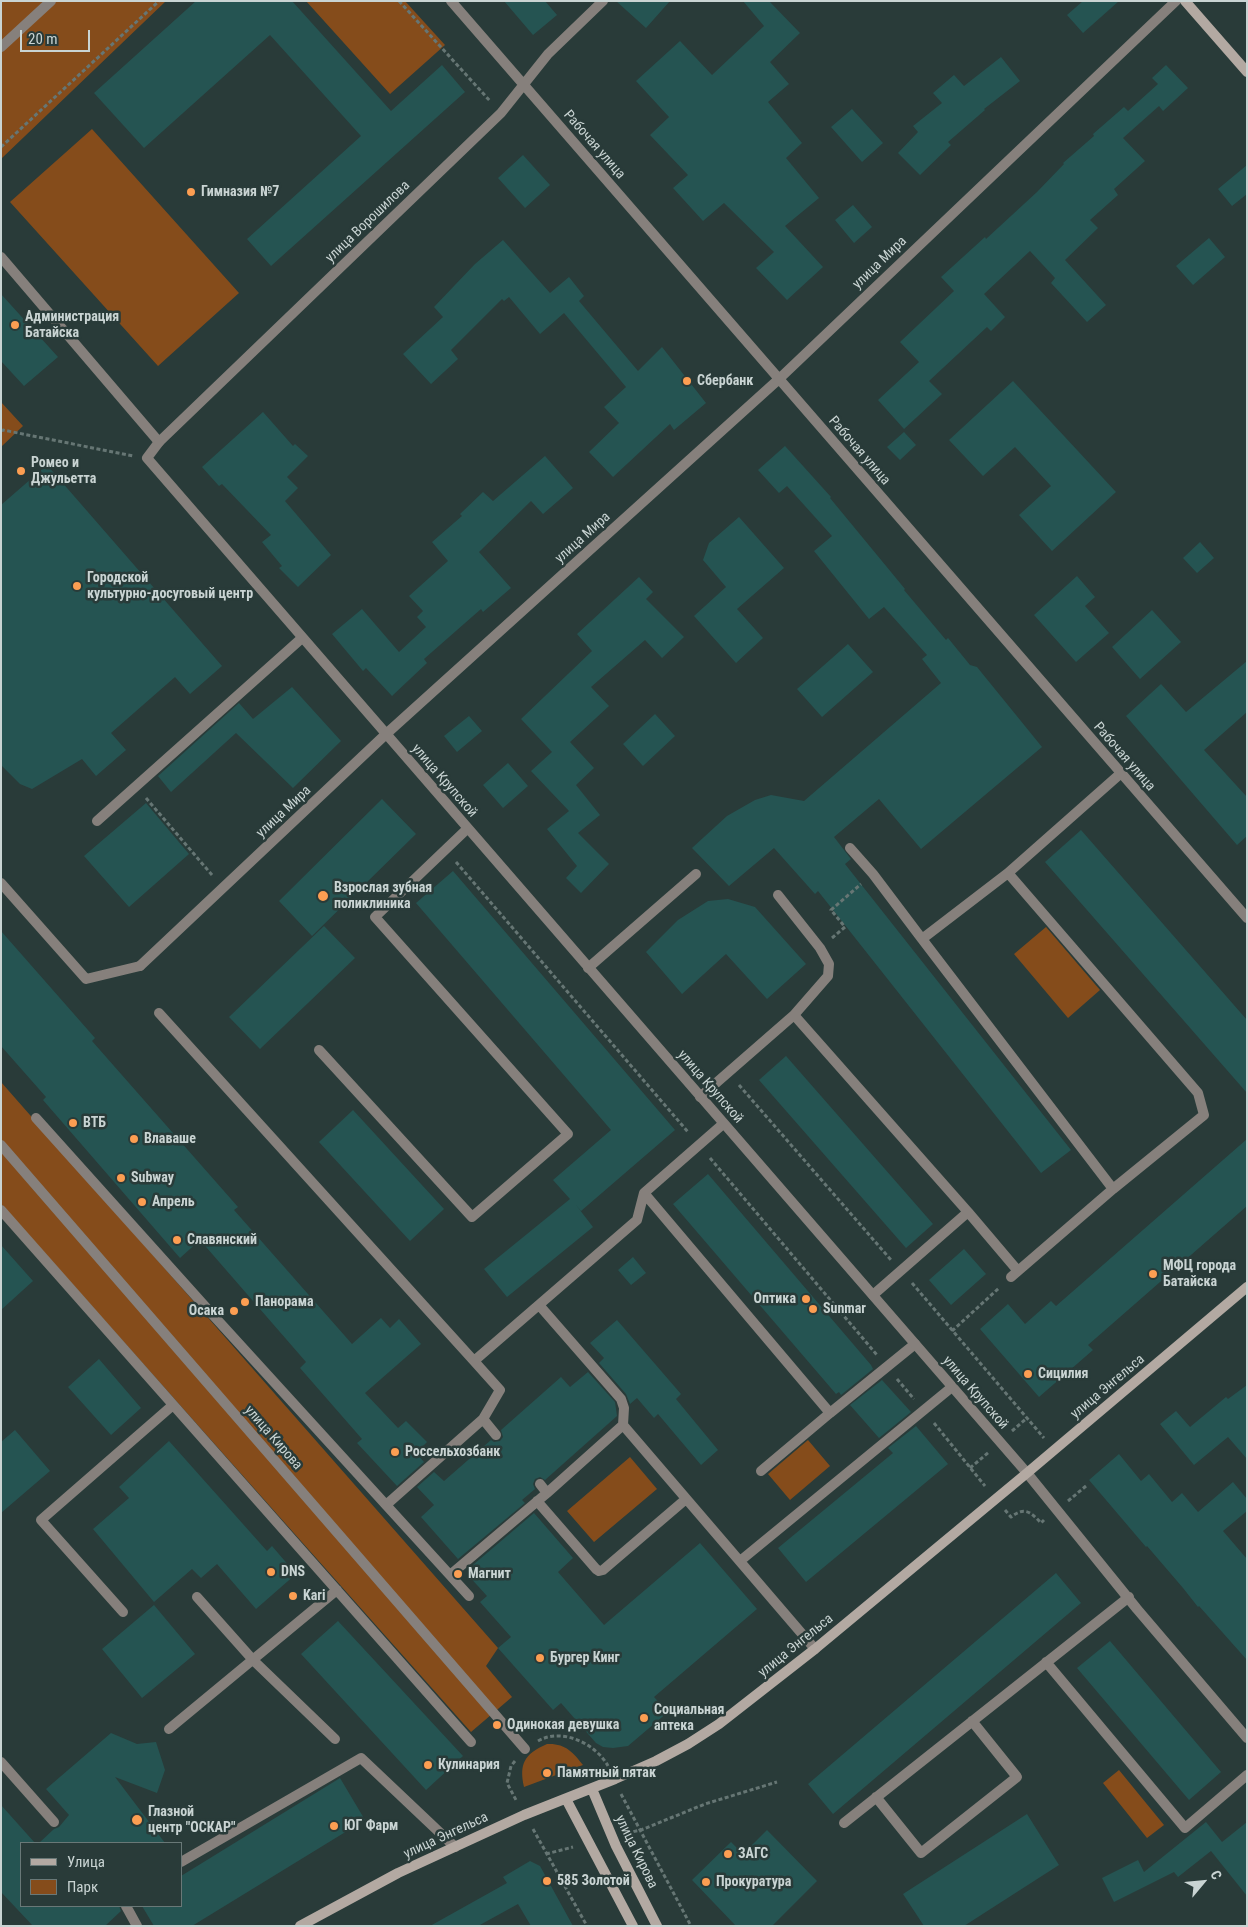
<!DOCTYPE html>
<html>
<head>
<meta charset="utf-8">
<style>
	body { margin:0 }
	#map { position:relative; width:1248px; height:1927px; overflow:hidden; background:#293b39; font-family:"Roboto Condensed",sans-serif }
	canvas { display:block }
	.frame { position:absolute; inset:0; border:2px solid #c9d4d3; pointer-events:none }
	.legend { position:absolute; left:20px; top:1842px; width:162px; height:65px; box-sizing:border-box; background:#293b39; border:1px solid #697877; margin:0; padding:6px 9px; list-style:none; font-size:15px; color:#c9d4d3 }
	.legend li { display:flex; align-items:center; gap:10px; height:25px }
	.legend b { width:25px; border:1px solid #697877 }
	.north { position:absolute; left:1178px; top:1857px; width:50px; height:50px; -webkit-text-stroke:4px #293b39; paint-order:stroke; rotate:62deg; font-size:14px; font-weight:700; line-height:20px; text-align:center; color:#c9d4d3 }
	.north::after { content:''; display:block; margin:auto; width:18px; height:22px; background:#c9d4d3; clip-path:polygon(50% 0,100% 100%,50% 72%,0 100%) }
	.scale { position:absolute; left:20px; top:30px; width:70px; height:22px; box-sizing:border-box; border:2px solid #c9d4d3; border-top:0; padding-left:6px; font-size:15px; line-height:18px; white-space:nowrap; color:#c9d4d3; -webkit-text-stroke:4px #293b39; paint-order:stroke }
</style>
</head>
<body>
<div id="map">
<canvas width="1248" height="1927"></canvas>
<div class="frame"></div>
<ul class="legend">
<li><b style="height:6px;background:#b3a9a2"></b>Улица</li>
<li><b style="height:14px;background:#854c1b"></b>Парк</li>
</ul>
<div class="north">С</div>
<div class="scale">20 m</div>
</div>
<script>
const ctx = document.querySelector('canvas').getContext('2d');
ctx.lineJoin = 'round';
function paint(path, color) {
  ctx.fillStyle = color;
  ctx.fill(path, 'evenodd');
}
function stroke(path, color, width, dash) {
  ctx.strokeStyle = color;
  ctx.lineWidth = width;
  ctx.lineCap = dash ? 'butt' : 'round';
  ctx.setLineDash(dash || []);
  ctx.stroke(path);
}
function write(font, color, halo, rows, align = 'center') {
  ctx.font = font + ' "Roboto Condensed",sans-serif';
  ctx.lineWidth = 5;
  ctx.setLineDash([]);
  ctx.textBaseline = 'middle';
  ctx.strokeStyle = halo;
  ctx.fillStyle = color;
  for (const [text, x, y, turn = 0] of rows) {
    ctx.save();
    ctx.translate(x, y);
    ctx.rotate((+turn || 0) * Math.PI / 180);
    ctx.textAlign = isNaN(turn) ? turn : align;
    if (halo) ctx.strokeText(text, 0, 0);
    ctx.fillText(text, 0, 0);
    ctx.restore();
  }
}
paint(new Path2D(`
	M 1,1 L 166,1 L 1,159 Z
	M 306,1 L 405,1 L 445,45 L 390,94 Z
	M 92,129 L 239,293 L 158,366 L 10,202 Z
	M 1,402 L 23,426 L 1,447 Z
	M 1046,927 L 1100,990 L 1068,1018 L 1014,954 Z
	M 1,1082 L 498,1648 L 486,1666 L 512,1697 L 471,1732 L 1,1204 Z
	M 808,1440 L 830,1466 L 790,1500 L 768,1474 Z
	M 630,1457 L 657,1489 L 594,1542 L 567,1511 Z
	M 547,1744 C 565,1743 573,1752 583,1765 L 524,1787 C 519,1764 524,1754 547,1744 Z
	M 1119,1770 L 1164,1825 L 1147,1838 L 1103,1783 Z`), '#854c1b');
paint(new Path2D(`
	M 196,1 L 292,1 L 391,111 L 442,65 L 465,92 L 271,266 L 247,239 L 361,136 L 270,35 L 144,148 L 94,93 Z
	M 504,1 L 545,1 L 557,15 L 533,35 Z
	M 616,1 L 670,1 L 646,28 Z
	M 743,1 L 769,1 L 800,33 L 770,62 L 789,84 L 768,102 L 802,143 L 786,158 L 819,198 L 785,226 L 823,267 L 787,300 L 756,268 L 774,252 L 724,203 L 703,221 L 673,188 L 688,175 L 650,135 L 669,117 L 636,81 L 680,41 L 712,75 L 764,26 Z
	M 1083,1 L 1119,1 L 1083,33 L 1067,15 Z
	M 1001,57 L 1020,81 L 984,109 L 985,110 L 948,142 L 951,145 L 920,175 L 898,153 L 918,132 L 913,126 L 942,103 L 933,93 L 954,75 L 964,86 Z
	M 1166,65 L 1188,88 L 1163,111 L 1159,106 L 1123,138 L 1145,161 L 1114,189 L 1118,195 L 1090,220 L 1098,228 L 1065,260 L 1106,305 L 1087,322 L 1051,283 L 1055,278 L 1030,251 L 984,294 L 1005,317 L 991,331 L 987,327 L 929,381 L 942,394 L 904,429 L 878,400 L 919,362 L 900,342 L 954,291 L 941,277 L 985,237 L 986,239 L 1037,192 L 1064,164 L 1063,163 L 1094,136 L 1093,134 L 1124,107 L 1128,111 L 1158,84 L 1152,78 Z
	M 852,109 L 883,143 L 862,162 L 831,127 Z
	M 523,155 L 550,185 L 525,208 L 498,178 Z
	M 1247,165 L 1247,194 L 1232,206 L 1218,189 Z
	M 853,205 L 872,227 L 854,243 L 835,220 Z
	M 1209,238 L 1225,257 L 1193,285 L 1176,266 Z
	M 503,240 L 550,293 L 569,277 L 584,296 L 579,301 L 638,371 L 662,347 L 706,403 L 674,430 L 670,424 L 613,477 L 589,452 L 619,423 L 604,407 L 626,387 L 564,313 L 540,334 L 509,297 L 504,301 L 502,299 L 451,350 L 458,359 L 431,384 L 403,354 L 443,317 L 434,307 L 475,264 Z
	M 1,294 L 58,357 L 24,386 L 1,361 Z
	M 1013,381 L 1116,492 L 1052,551 L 1019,515 L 1051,486 L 1015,447 L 983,476 L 949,440 Z
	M 263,412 L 293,446 L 295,444 L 308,456 L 287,477 L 298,488 L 285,501 L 331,555 L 298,587 L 279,568 L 282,566 L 262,542 L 271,535 L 222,484 L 219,486 L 202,467 Z
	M 904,432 L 916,445 L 900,460 L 887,447 Z
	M 785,446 L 831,497 L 830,498 L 905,589 L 904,590 L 946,640 L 948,638 L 970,665 L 977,667 L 1042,747 L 921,849 L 879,799 L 834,837 L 851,859 L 845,864 L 1071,1150 L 1041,1173 L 818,891 L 815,894 L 774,848 L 729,886 L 692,848 L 727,816 L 755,800 L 771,795 L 804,801 L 941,683 L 922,659 L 927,655 L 884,607 L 869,619 L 814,551 L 832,536 L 787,486 L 779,493 L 758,470 Z
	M 545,456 L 573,488 L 543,514 L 531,501 L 479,552 L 511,588 L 483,612 L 481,609 L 424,659 L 427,663 L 392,696 L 366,668 L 363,671 L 332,634 L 362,609 L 399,652 L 426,627 L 417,617 L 423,611 L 409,596 L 448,561 L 432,542 L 462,516 L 460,514 L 483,492 L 493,501 Z
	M 47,465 L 222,666 L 190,694 L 175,677 L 111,733 L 126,750 L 96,776 L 82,759 L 32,789 L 20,784 L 1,765 L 1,505 Z
	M 739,517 L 784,568 L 737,609 L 763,638 L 736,663 L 694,616 L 726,587 L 703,560 L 709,543 Z
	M 1200,542 L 1214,558 L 1197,573 L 1183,558 Z
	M 1077,576 L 1095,597 L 1085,606 L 1109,633 L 1076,662 L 1034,615 Z
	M 639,577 L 653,592 L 646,599 L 684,637 L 662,658 L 645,640 L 591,687 L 609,706 L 570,742 L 594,768 L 576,785 L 600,815 L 578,833 L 609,864 L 581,893 L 566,878 L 577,866 L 547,829 L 569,811 L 531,771 L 552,752 L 521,719 L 592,651 L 577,634 Z
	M 1152,610 L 1181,642 L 1140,679 L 1112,647 Z
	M 848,644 L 873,672 L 822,717 L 797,689 Z
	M 1247,661 L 1247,712 L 1204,750 L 1247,797 L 1247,836 L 1237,845 L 1126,716 L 1161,684 L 1186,712 Z
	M 292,687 L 341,741 L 293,788 L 236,733 L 171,792 L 158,776 L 239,703 L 253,719 Z
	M 655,714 L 675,736 L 643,766 L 623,744 Z
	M 469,716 L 482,731 L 457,752 L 444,736 Z
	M 508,763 L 528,786 L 503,808 L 483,785 Z
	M 382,799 L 416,834 L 312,936 L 279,901 Z
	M 146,803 L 189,854 L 129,907 L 84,856 Z
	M 1081,830 L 1247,1020 L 1247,1093 L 1045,862 Z
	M 453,871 L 675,1130 L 581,1211 L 576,1205 L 593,1227 L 507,1297 L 484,1269 L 570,1199 L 553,1180 L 611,1130 L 416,903 Z
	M 728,899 L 755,907 L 806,964 L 767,999 L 726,954 L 682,994 L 646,952 L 678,920 L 708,901 Z
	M 324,926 L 355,958 L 260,1049 L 229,1017 Z
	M 1,931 L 95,1038 L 92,1041 L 238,1207 L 234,1210 L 352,1344 L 381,1318 L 390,1328 L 399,1319 L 421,1344 L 365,1393 L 398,1428 L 406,1421 L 427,1442 L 416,1453 L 424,1462 L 397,1486 L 357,1443 L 362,1439 L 300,1368 L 306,1362 L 200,1240 L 180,1258 L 43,1100 L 46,1097 L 1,1046 Z
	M 786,1056 L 933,1224 L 906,1248 L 759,1080 Z
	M 353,1110 L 444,1209 L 410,1241 L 319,1142 Z
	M 1247,1139 L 1247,1206 L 1088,1345 L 1093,1350 L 1039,1397 L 980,1329 L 1008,1304 L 1025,1324 L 1051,1301 L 1056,1306 Z
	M 708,1174 L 871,1365 L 873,1369 L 841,1395 L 839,1392 L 836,1394 L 673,1204 Z
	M 1,1245 L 33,1281 L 1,1310 Z
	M 964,1249 L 986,1274 L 951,1305 L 929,1280 Z
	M 633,1257 L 646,1273 L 631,1285 L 618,1270 Z
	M 617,1320 L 681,1394 L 676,1399 L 718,1450 L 701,1465 L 658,1414 L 654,1418 L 637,1398 L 630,1404 L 626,1394 L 599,1363 L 604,1358 L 590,1343 Z
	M 99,1359 L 141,1408 L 111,1435 L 68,1387 Z
	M 588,1372 L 615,1402 L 617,1416 L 545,1480 L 540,1477 L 535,1479 L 533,1484 L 535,1489 L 522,1500 L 525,1503 L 458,1559 L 421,1517 L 434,1505 L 417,1487 L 434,1472 L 444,1481 L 491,1440 L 494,1442 L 500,1441 L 503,1437 L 501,1430 L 561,1377 L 570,1387 Z
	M 882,1380 L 911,1412 L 879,1438 L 850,1405 Z
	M 1247,1385 L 1247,1459 L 1228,1437 L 1194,1465 L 1160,1424 L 1176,1411 L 1190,1427 L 1226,1397 L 1228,1399 Z
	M 916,1426 L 948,1464 L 806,1582 L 778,1548 L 893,1453 L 888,1448 Z
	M 15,1430 L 50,1471 L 1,1513 L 1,1442 Z
	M 169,1441 L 267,1551 L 272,1546 L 296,1574 L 256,1609 L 217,1564 L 201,1578 L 192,1569 L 154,1602 L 93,1529 L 129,1498 L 119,1487 Z
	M 1119,1454 L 1141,1481 L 1149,1474 L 1172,1502 L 1182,1493 L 1198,1512 L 1233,1482 L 1247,1499 L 1247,1511 L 1223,1531 L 1247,1559 L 1247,1660 L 1199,1606 L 1198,1607 L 1183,1588 L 1147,1546 L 1146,1547 L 1089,1480 Z
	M 534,1513 L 573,1558 L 558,1572 L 604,1625 L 700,1543 L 757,1609 L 654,1697 L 668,1712 L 628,1746 L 613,1748 L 603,1747 L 596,1743 L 561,1703 L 553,1710 L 498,1648 L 511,1637 L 480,1602 L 487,1596 L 467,1574 L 469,1572 L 467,1570 Z
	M 1056,1573 L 1081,1603 L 833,1814 L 808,1784 Z
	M 154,1605 L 195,1654 L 142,1698 L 102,1649 Z
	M 338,1621 L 463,1756 L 426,1790 L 301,1654 Z
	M 1110,1641 L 1221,1772 L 1189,1800 L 1077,1668 Z
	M 111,1733 L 137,1744 L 156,1742 L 165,1770 L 157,1793 L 115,1777 L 165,1843 L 39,1843 L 54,1829 L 59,1827 L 69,1815 L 46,1789 Z
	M 340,1778 L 365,1820 L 192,1926 L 154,1926 L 142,1906 L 181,1906 L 181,1876 Z
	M 1,1805 L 35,1843 L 21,1843 L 21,1906 L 119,1906 L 121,1911 L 105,1926 L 33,1926 L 1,1892 Z
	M 1027,1814 L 1059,1865 L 964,1926 L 924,1926 L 903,1894 Z
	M 1206,1822 L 1222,1842 L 1247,1822 L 1247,1896 L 1211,1851 L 1178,1877 L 1174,1872 L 1114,1902 L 1102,1878 L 1138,1860 L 1144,1872 Z
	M 767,1830 L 817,1881 L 772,1926 L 736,1926 L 692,1880 L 731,1842 L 743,1854 Z
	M 530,1861 L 540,1866 L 573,1926 L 531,1926 L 518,1904 L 478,1926 L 430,1926 L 507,1883 L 503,1877 Z`), '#255452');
stroke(new Path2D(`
	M 399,1 L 490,101
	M 1,147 L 159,1
	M 1,431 L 3,430 L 133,456
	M 146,798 L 212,875
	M 456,862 L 688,1132
	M 832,938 L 845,927 L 831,910 L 861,884
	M 739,1085 L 891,1260
	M 710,1158 L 877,1355
	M 912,1283 L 1044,1438
	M 952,1331 L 999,1288
	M 897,1379 L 914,1399
	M 934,1423 L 985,1486
	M 1012,1431 L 1027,1418
	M 970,1468 L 989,1452
	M 1068,1501 L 1086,1486
	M 1005,1510 L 1011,1517 C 1024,1507 1030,1511 1041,1523 L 1044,1520
	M 538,1741 C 562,1727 596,1744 608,1766
	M 515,1761 L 511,1766 L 507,1783 L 516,1800
	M 621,1794 L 691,1926
	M 533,1829 L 587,1926
	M 627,1833 L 641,1830 L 705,1804 L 777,1782
	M 546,1854 L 573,1847`), '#667674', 3, [4, 2.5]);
stroke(new Path2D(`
	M 1,257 L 159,442
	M 97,821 L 302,638
	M 850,848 L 873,874 L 922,939
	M 1008,873 L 922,939 L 1113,1189
	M 1,883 L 86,979 L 140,966
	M 778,895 L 820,948 L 829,964 L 828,976 L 794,1015
	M 588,968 L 696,874
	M 159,1013 L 474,1361
	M 319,1050 L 472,1217 L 568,1134 L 375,917 L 467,829
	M 700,1097 L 794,1015 L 968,1212 L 873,1295
	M 36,1118 L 212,1314 L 469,1596
	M 644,1193 L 830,1413 L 915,1344
	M 1,1210 L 471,1742
	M 968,1212 L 1018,1271
	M 1011,1277 L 1113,1189 L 1204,1115 L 1198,1093 L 1008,873 L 1120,774
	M 539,1305 L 621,1399 L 624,1408 L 623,1425
	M 483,1419 L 496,1435
	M 761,1471 L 830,1413
	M 547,1493 L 623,1425 L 815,1649
	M 537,1501 L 596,1569 L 599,1571 L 603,1570 L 686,1499
	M 386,1505 L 483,1419 L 500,1390 L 474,1361 L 637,1220 L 644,1193 L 723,1124
	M 740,1561 L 952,1387
	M 450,1575 L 547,1493 L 540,1484
	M 197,1597 L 253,1660 L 335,1739
	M 123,1612 L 41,1520 L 173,1405
	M 1046,1662 L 1185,1828 L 1247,1775
	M 169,1729 L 337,1590
	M 1,1762 L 54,1822
	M 876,1797 L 921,1853 L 1017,1777 L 972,1721
	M 844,1823 L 1129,1597
	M 181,1862 L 361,1758 L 455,1847
	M 126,1906 L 137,1926`), '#86807c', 10);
stroke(new Path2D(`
	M 451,1 L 1247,918
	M 603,1 L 548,54 L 501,113 L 159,442 L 147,458 L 1027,1473 L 1137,1609 L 1247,1738
	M 1,47 L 51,1
	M 140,966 L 385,735 L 779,379 L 1176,1
	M 1,1145 L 525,1749`), '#86807c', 10);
stroke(new Path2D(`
	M 1185,1 L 1247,72
	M 592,1789 L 616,1846 L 657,1926
	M 566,1799 L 633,1926
	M 300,1926 L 398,1873 L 524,1815 L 615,1779 L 656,1761 L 688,1744 L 719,1724 L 815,1649 L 1027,1473 L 1247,1287`), '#b3a9a2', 10);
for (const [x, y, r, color] of [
	[191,192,5,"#fc9e52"],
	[15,325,5,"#fc9e52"],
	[687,381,5,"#fc9e52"],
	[21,471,5,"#fc9e52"],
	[77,586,5,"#fc9e52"],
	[323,896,6,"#fc9e52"],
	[73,1123,5,"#fc9e52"],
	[134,1139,5,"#fc9e52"],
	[121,1178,5,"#fc9e52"],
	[142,1202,5,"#fc9e52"],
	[177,1240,5,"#fc9e52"],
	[1153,1274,5,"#fc9e52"],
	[806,1299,5,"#fc9e52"],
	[245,1302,5,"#fc9e52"],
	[813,1309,5,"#fc9e52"],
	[234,1311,5,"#fc9e52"],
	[1028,1374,5,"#fc9e52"],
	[395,1452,5,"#fc9e52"],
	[271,1572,5,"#fc9e52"],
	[458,1574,5,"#fc9e52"],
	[293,1596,5,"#fc9e52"],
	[540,1658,5,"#fc9e52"],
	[644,1718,5,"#fc9e52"],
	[497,1725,5,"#fc9e52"],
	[428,1765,5,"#fc9e52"],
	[547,1773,5,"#fc9e52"],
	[137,1820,6,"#fc9e52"],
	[334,1826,5,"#fc9e52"],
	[728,1854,5,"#fc9e52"],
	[547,1881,5,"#fc9e52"],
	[706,1882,5,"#fc9e52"]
]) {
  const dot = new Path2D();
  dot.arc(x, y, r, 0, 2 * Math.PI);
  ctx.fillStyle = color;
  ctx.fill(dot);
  stroke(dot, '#293b39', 2);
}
write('14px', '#c9d4d3', '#293b39', [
	["Рабочая улица",594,145,49],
	["улица Ворошилова",368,222,-44],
	["улица Мира",880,263,-44],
	["Рабочая улица",859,451,49],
	["улица Мира",583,538,-42],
	["Рабочая улица",1124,757,49],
	["улица Крупской",444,781,49],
	["улица Мира",284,812,-43],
	["улица Крупской",710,1087,49],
	["улица Энгельса",1108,1387,-40],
	["улица Крупской",975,1393,49],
	["улица Кирова",273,1438,49],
	["улица Энгельса",796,1646,-39],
	["улица Энгельса",446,1836,-25],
	["улица Кирова",636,1852,64]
]);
write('bold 14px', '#c9d4d3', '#293b39', [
	["Гимназия №7",201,192],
	["Администрация",25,317],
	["Батайска",25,333],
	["Сбербанк",697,381],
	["Ромео и",31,463],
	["Джульетта",31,479],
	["Городской",87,578],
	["культурно-досуговый центр",87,594],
	["Взрослая зубная",334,888],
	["поликлиника",334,904],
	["ВТБ",83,1123],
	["Влаваше",144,1139],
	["Subway",131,1178],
	["Апрель",152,1202],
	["Славянский",187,1240],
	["МФЦ города",1163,1266],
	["Батайска",1163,1282],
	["Оптика",796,1299,"right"],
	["Панорама",255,1302],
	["Sunmar",823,1309],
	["Осака",224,1311,"right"],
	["Сицилия",1038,1374],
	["Россельхозбанк",405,1452],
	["DNS",281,1572],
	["Магнит",468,1574],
	["Kari",303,1596],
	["Бургер Кинг",550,1658],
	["Социальная",654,1710],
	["аптека",654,1726],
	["Одинокая девушка",507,1725],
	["Кулинария",438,1765],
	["Памятный пятак",557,1773],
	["Глазной",148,1812],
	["центр \"ОСКАР\"",148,1828],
	["ЮГ Фарм",344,1826],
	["ЗАГС",738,1854],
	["585 Золотой",557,1881],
	["Прокуратура",716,1882]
], 'left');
</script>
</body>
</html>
